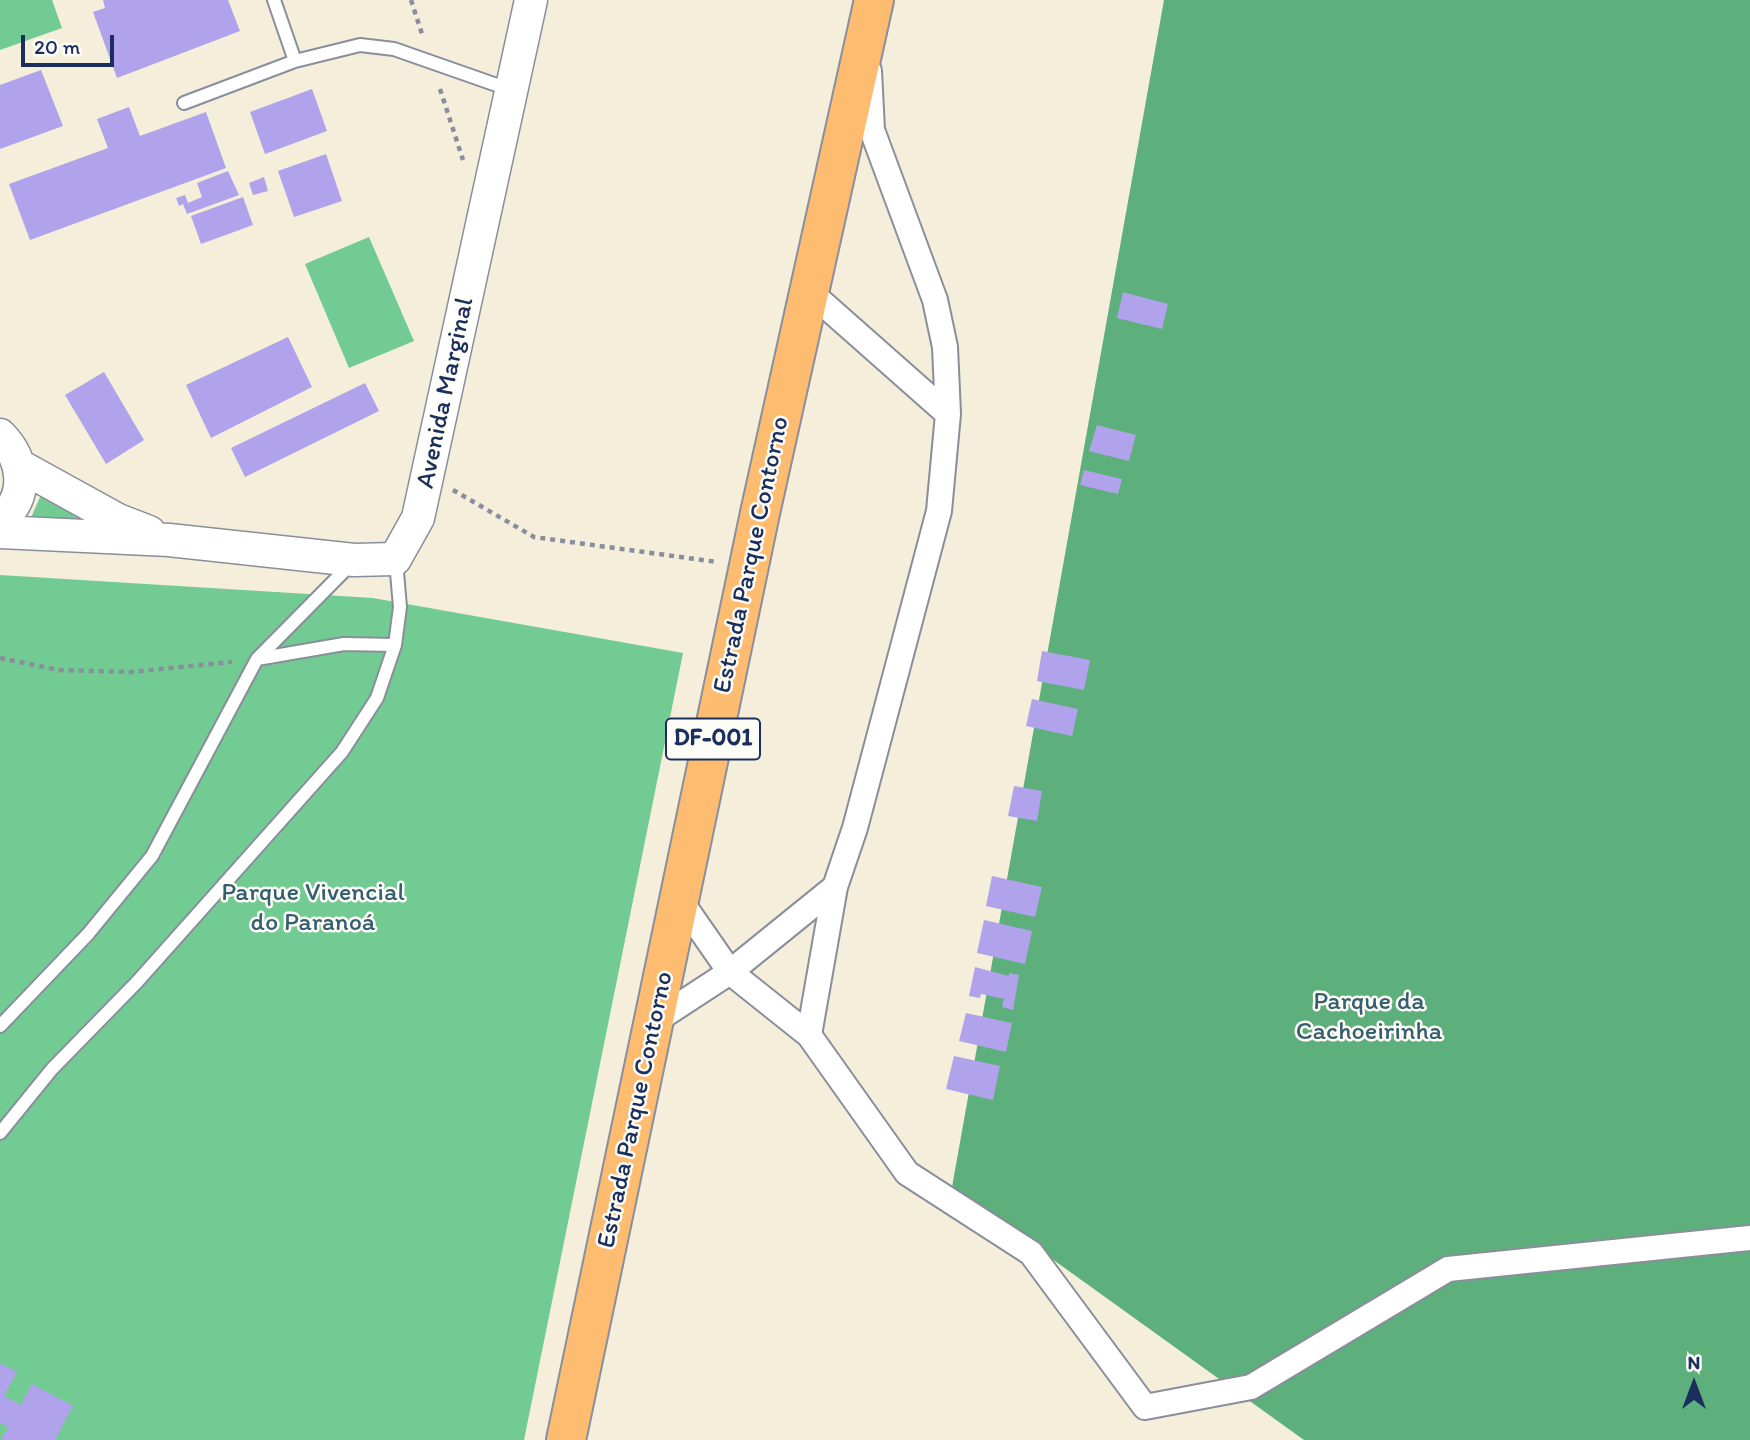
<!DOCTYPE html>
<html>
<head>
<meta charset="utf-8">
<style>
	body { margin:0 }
	#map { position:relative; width:1750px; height:1440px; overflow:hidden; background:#f4eeda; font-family:Itim,sans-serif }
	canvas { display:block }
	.north { position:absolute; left:1659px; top:1349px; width:70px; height:70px; -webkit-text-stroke:5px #fdfcf7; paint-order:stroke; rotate:0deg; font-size:19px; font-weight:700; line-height:28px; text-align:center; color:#1b2f5e }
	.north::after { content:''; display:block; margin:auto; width:24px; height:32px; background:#1b2f5e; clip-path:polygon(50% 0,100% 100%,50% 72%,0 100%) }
	.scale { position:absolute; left:21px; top:35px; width:93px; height:32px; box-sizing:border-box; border:4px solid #1b2f5e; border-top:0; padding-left:9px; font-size:21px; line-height:24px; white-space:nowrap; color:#1b2f5e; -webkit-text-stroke:5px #fdfcf7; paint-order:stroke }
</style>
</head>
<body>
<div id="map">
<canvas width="1750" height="1440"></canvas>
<div class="north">N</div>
<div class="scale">20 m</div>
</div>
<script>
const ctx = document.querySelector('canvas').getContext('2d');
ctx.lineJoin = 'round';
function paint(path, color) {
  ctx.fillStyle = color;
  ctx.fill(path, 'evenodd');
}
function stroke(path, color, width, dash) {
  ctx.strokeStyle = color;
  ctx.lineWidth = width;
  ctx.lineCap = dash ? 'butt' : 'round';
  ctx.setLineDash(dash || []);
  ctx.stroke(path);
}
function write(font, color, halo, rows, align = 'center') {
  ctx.font = font + ' Itim,sans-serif';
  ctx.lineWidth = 5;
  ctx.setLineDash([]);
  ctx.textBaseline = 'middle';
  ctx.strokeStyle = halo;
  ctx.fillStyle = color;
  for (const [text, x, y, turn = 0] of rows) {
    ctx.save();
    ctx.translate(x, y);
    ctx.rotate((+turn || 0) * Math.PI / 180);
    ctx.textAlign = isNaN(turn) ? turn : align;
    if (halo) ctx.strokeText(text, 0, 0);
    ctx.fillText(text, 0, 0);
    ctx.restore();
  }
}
paint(new Path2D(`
	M 0,0 L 52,0 L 62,28 L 0,50 Z
	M 369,237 L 414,341 L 349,368 L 305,264 Z
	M 41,495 L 116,529 L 29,522 Z
	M 0,575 L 373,598 L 683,653 L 524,1440 L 0,1440 Z`), '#72cb92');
paint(new Path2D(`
	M 1164,0 L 1750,0 L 1750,1440 L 1304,1440 L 952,1187 Z`), '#5daf7c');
paint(new Path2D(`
	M 103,0 L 228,0 L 240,31 L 117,78 L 93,12 L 105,8 Z
	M 41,70 L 63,126 L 0,149 L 0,85 Z
	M 312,89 L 327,131 L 265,154 L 250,112 Z
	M 129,107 L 140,136 L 206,112 L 226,168 L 30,240 L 9,184 L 108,148 L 97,119 Z
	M 326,154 L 342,201 L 294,217 L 278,171 Z
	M 228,171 L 239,195 L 187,214 L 183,204 L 179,206 L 176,198 L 185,195 L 188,203 L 202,197 L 197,183 Z
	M 264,177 L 268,191 L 253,195 L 249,183 Z
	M 243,197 L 253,225 L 201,244 L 191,216 Z
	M 1123,292 L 1168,304 L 1162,329 L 1117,318 Z
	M 288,337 L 312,387 L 211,438 L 186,385 Z
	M 104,372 L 144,440 L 106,464 L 65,395 Z
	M 365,383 L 379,411 L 245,477 L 231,448 Z
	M 1097,425 L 1136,435 L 1129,461 L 1089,451 Z
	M 1084,470 L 1122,479 L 1118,494 L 1080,485 Z
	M 1042,651 L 1090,660 L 1084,690 L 1037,681 Z
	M 1032,699 L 1078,709 L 1072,736 L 1026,726 Z
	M 1014,786 L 1042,791 L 1037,821 L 1008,816 Z
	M 992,876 L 1042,887 L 1035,917 L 986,906 Z
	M 984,920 L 1032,931 L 1025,964 L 977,953 Z
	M 975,967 L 1009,976 L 1009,973 L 1019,975 L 1013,1010 L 1002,1007 L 1004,999 L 981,994 L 980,998 L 969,996 Z
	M 966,1013 L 1012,1023 L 1006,1052 L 959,1041 Z
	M 954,1056 L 1000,1066 L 993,1100 L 946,1089 Z
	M 0,1363 L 17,1372 L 4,1396 L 21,1405 L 32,1384 L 73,1406 L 55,1440 L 1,1440 L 8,1427 L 0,1423 Z`), '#b0a3eb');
const service = new Path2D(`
	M 274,0 L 295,61
	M 184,103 L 295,61 L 360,45 L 394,49 L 511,90
	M 257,659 L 352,563
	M 0,1026 L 88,934 L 152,856 L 257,659 L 344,644 L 395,645
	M 0,1133 L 52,1069 L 137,982 L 342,752 L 377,698 L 395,645 L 400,607 L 396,561`);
const minor = new Path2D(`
	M 810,292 L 948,414
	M 680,900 L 730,972 L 809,1035 L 907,1173 L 1031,1253 L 1145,1407 L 1251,1387 L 1448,1269 L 1750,1238
	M 655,1021 L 730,972 L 835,887
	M 809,1035 L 835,887 L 855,828 L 939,511 L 948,414 L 945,347 L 935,300 L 872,130 L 869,71`);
const tertiary = new Path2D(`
	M 0,435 C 24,459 30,497 0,520
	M 20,466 L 118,520 L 149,532
	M 0,532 L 169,540 L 354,560 L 395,559 L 418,518 L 531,0`);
const primary = new Path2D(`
	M 566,1440 L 760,513 L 874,0`);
stroke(service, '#888e9c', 16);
stroke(minor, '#888e9c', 28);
stroke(tertiary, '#888e9c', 35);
stroke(primary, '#888e9c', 42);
stroke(new Path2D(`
	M 411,0 L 423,37
	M 440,89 L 463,160
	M 453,490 L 534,537 L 717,562
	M 0,658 L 59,670 L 131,672 L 232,662`), '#888e9c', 4.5, [5, 5]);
stroke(service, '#fff', 12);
stroke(minor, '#fff', 24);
stroke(tertiary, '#fff', 32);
stroke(primary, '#fdbc70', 38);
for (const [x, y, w] of [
	[713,739,94]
]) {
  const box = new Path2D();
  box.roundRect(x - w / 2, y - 20.5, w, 41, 5);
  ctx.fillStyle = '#fdfcf7';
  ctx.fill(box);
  stroke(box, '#1b2f5e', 2);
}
write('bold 24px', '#1b2f5e', null, [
	["DF-001",713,739]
]);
write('26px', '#1b2f5e', '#fdfcf7', [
	["Avenida Marginal",446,393,-78],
	["Estrada Parque Contorno",752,555,-78],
	["Estrada Parque Contorno",636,1110,-78]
]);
write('26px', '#355e6e', '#fdfcf7', [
	["Parque Vivencial",313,893],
	["do Paranoá",313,923],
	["Parque da",1369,1002],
	["Cachoeirinha",1369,1032]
]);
</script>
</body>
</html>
